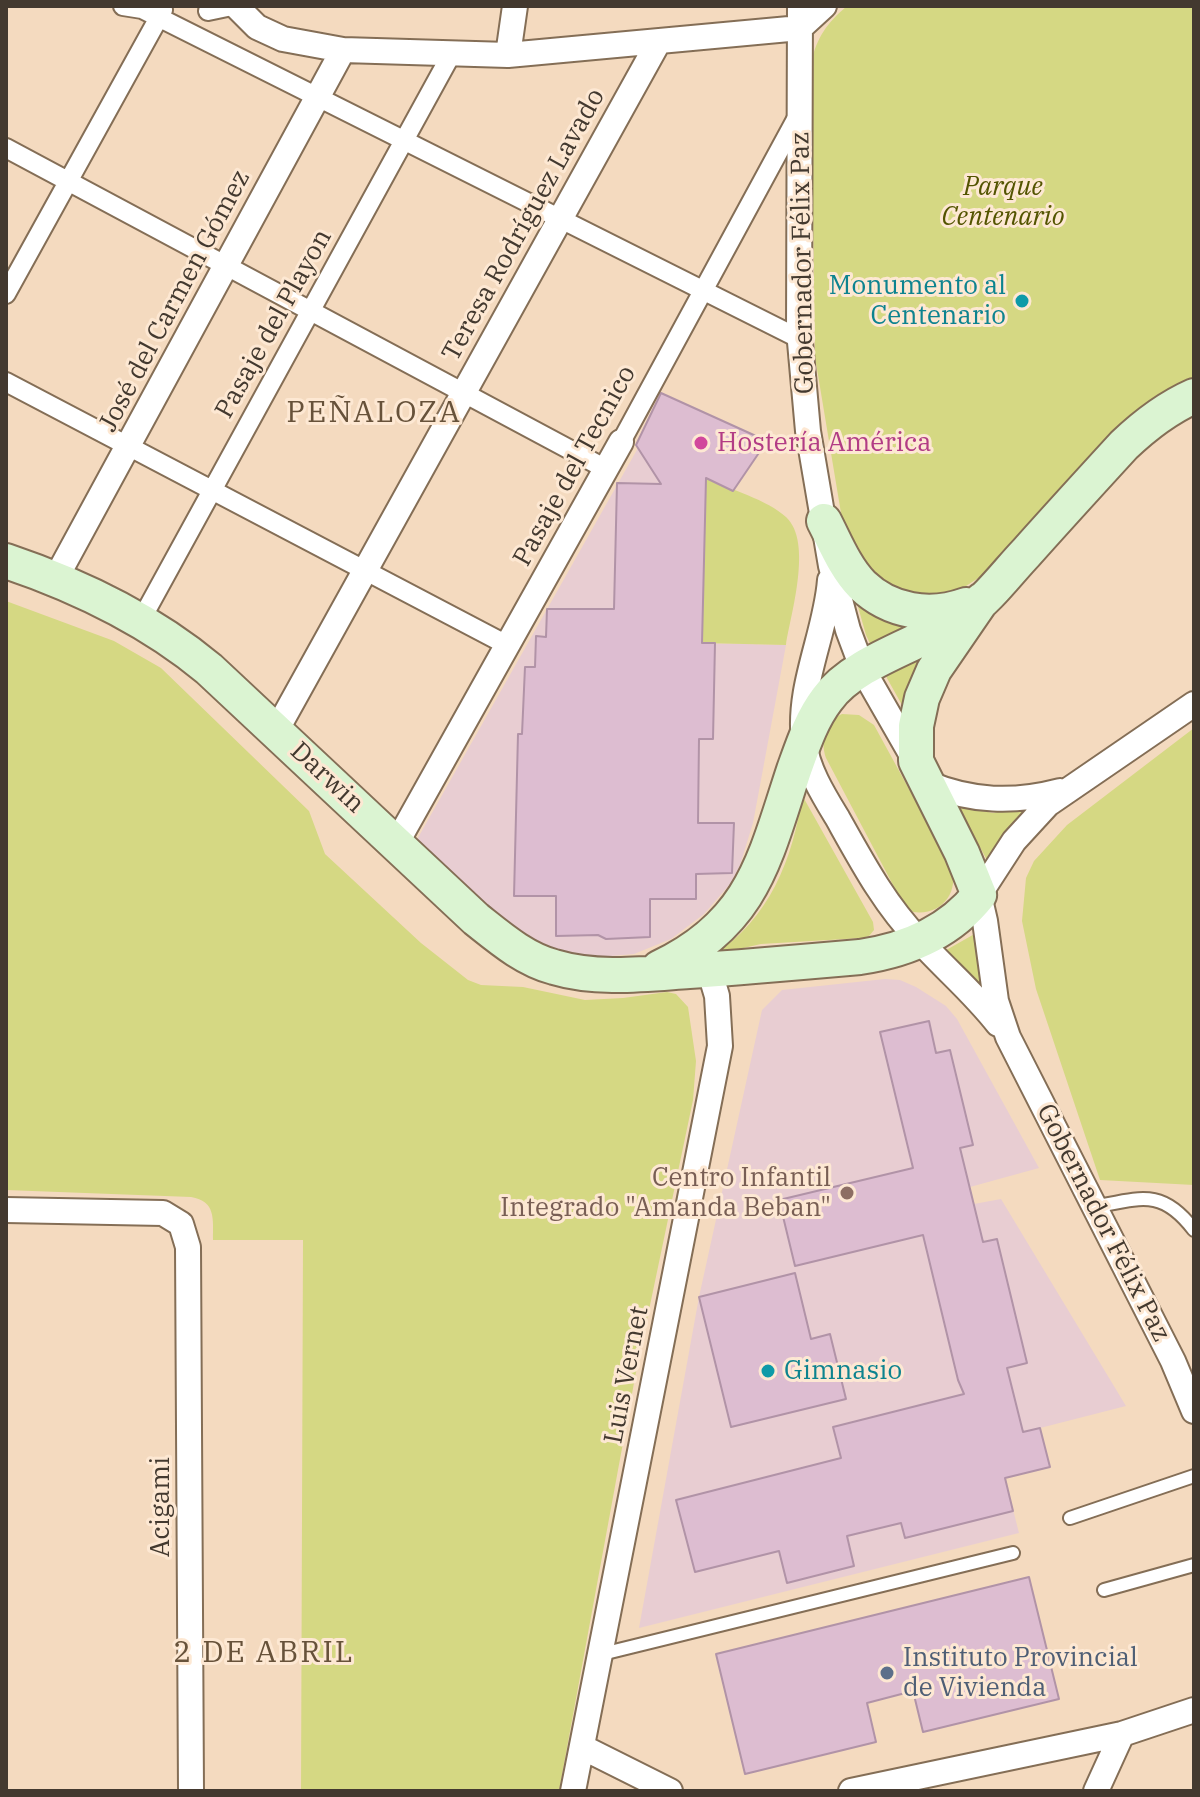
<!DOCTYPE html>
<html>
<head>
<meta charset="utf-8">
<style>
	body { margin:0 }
	#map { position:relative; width:1200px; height:1797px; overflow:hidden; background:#f4dabf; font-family:"IBM Plex Serif",serif }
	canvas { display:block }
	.frame { position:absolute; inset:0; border:8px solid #43392f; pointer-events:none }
</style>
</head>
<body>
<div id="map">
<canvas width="1200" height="1797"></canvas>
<div class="frame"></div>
</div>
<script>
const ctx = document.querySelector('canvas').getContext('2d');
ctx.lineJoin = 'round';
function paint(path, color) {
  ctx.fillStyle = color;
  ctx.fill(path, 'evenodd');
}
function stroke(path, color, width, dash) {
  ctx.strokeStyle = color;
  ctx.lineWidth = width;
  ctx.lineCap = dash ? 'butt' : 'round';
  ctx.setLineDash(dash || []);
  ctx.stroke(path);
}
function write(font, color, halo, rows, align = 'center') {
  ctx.font = font + ' "IBM Plex Serif",serif';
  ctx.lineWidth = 6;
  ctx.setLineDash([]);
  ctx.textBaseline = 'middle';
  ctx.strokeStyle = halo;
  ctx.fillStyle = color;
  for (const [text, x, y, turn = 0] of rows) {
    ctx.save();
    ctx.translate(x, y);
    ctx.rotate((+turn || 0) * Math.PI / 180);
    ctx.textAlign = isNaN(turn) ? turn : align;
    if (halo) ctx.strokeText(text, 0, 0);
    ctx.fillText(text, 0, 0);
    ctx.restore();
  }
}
paint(new Path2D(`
	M 638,448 L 706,478 L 702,643 L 786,645 L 753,823 L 740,865 L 731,883 L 704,914 L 671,939 L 634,954 L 589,958 L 547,948 L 505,928 L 415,843 Z
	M 885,979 L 900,980 L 916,987 L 946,1006 L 957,1019 L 1039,1168 L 970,1187 L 974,1204 L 1001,1199 L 1126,1406 L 1040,1428 L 1050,1467 L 1005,1478 L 1019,1533 L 639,1628 L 699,1297 L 762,1010 L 782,990 Z`), '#e8cdd2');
paint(new Path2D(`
	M 847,6 L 1194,6 L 1194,380 L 986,573 L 966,586 L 932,596 L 914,596 L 894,590 L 863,565 L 843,525 L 815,357 L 811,63 C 817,37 827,23 847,6 Z
	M 706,478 C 729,489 768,500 786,517 C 813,542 791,613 786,645 L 702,643 Z
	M 853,589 L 921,619 L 875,654 L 866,635 Z
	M 6,601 L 114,641 L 161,668 L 309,811 L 325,854 L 421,943 L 468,980 L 481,985 L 523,987 L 585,1000 L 623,998 L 667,992 L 676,994 L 688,1007 L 696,1061 L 693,1100 L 636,1372 L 559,1791 L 301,1791 L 303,1240 L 213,1240 C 213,1219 216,1201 191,1197 L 6,1190 Z
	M 949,635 L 907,714 L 883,671 Z
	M 842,714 L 859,715 L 874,725 L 951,866 C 960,893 941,916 913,912 L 902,902 L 826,758 C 820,740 825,722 842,714 Z
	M 1194,728 L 1194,1185 L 1100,1180 L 1036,989 L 1022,921 L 1026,878 L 1034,861 L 1067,825 Z
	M 802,795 L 873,922 L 874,930 L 869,936 L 862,938 L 761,944 L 713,955 C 768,921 794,858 802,795 Z
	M 1039,801 L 989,864 L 958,806 L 993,813 Z
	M 978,932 L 978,962 L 987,998 L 941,953 Z`), '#d5d883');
const building = new Path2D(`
	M 661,393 L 767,441 L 733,491 L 706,478 L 702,643 L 715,643 L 713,739 L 699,739 L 698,823 L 734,823 L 732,873 L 696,874 L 696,899 L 650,899 L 650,937 L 606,939 L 598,935 L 556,936 L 556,896 L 514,896 L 518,734 L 522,734 L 525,667 L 535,667 L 536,636 L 546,637 L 547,609 L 614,609 L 617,483 L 661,484 L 636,445 Z
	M 929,1021 L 936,1053 L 950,1050 L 973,1145 L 960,1148 L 983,1242 L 997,1239 L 1027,1363 L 1007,1368 L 1023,1432 L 1040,1428 L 1050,1467 L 1005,1478 L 1013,1511 L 905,1538 L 901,1523 L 847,1536 L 854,1566 L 787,1583 L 779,1551 L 695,1572 L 676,1500 L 841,1458 L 833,1427 L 964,1394 L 958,1380 L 923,1235 L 795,1266 L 779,1200 L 913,1168 L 880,1032 Z
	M 795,1273 L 811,1339 L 830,1334 L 846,1399 L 731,1427 L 699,1297 Z
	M 1029,1577 L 1059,1699 L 923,1732 L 913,1691 L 867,1703 L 876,1742 L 745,1774 L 716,1654 Z`);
paint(building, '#ddbdd1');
stroke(building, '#b193a7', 2);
const service = new Path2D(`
	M 1094,1207 C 1141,1198 1162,1188 1194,1230
	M 1070,1518 L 1194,1476
	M 1104,1590 L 1194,1565
	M 602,1654 L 1013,1553`);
const pedestrian = new Path2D(`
	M 123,6 L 142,9 L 800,339
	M 208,11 L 232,6
	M 6,148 L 606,469
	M 6,294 L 163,10
	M 6,382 L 507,645
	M 621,442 L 799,114
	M 141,620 L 452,53`);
const minor = new Path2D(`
	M 236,6 L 257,27 L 283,39 L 343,50 L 508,55 L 800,28
	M 800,6 L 799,331 L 808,431 L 831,566 L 848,630 L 863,670 L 914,759
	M 800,28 L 824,6
	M 508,55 L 515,6
	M 56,578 L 343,50
	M 830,580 C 826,634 797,686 804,742 C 807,769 824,796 838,819 C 862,862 885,905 919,940 C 945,969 974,993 998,1024
	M 1194,704 L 1048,804 L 1014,841 L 979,895 L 985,921 L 996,1001 L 1008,1037 L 1173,1361 L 1194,1411
	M 276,731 L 659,41
	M 927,783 C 972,802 1014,803 1060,791
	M 396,844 L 621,442
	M 6,1210 L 163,1213 L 181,1224 L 188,1247 L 191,1791
	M 582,1747 L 670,1791
	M 573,1791 L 720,1046 L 717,996 L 709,969
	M 851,1791 L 1122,1734 L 1194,1710
	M 1096,1791 L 1122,1734`);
const secondary = new Path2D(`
	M 824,521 C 835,542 845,568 862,585 C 890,612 930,618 966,605
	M 6,561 C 80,586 149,619 209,669 L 476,919 C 500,938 524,959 554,967 C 597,980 645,974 689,971 C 746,967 803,962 860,957 C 907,950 949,933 979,895 L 962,853 L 916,761 L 916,726 L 922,698 L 934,670 L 982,600
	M 659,968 C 753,923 764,861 794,770 C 803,745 811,720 827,699 C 856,659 927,643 966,614 C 989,598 1007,573 1026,553 C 1058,517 1091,481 1124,445 C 1146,424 1167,408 1194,396`);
stroke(service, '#846e56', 16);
stroke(pedestrian, '#846e56', 22);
stroke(minor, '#846e56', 28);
stroke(secondary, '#846e56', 38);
stroke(service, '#fff', 12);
stroke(pedestrian, '#fff', 18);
stroke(minor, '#fff', 24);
stroke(secondary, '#dbf4d2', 34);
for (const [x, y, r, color] of [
	[1022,301,8,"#0f9aa8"],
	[701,443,8,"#d1479c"],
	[847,1193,8,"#8d6e63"],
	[768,1371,8,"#0f9aa8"],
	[887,1673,8,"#5c6f8a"]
]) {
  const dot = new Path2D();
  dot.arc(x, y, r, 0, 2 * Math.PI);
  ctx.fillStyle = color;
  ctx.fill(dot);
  stroke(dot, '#fde8d3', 3);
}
write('italic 26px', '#535400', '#fde8d3', [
	["Parque",1003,187],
	["Centenario",1003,217]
]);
write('26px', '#43392f', '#fde8d3', [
	["Teresa Rodríguez Lavado",524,225,-61],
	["Gobernador Félix Paz",803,263,-91],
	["José del Carmen Gómez",175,301,-62],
	["Pasaje del Playon",274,324,-61],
	["Pasaje del Tecnico",575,466,-61],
	["Darwin",327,778,43],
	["Gobernador Félix Paz",1103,1223,63],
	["Luis Vernet",627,1375,-79],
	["Acigami",161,1507,-90]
]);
write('26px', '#0d838f', '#fde8d3', [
	["Monumento al",1006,286],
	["Centenario",1006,316],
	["Gimnasio",784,1371,"left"]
], 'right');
write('26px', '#b23c85', '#fde8d3', [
	["Hostería América",717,443]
], 'left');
write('26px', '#785e54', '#fde8d3', [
	["Centro Infantil",831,1178],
	["Integrado \"Amanda Beban\"",831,1208]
], 'right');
write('26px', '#4e5e75', '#fde8d3', [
	["Instituto Provincial",903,1658],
	["de Vivienda",903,1688]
], 'left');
ctx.letterSpacing = '2px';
write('30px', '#67523a', '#fde8d3', [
	["PEÑALOZA",374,413],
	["2 DE ABRIL",264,1653]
]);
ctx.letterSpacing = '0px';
</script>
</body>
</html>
